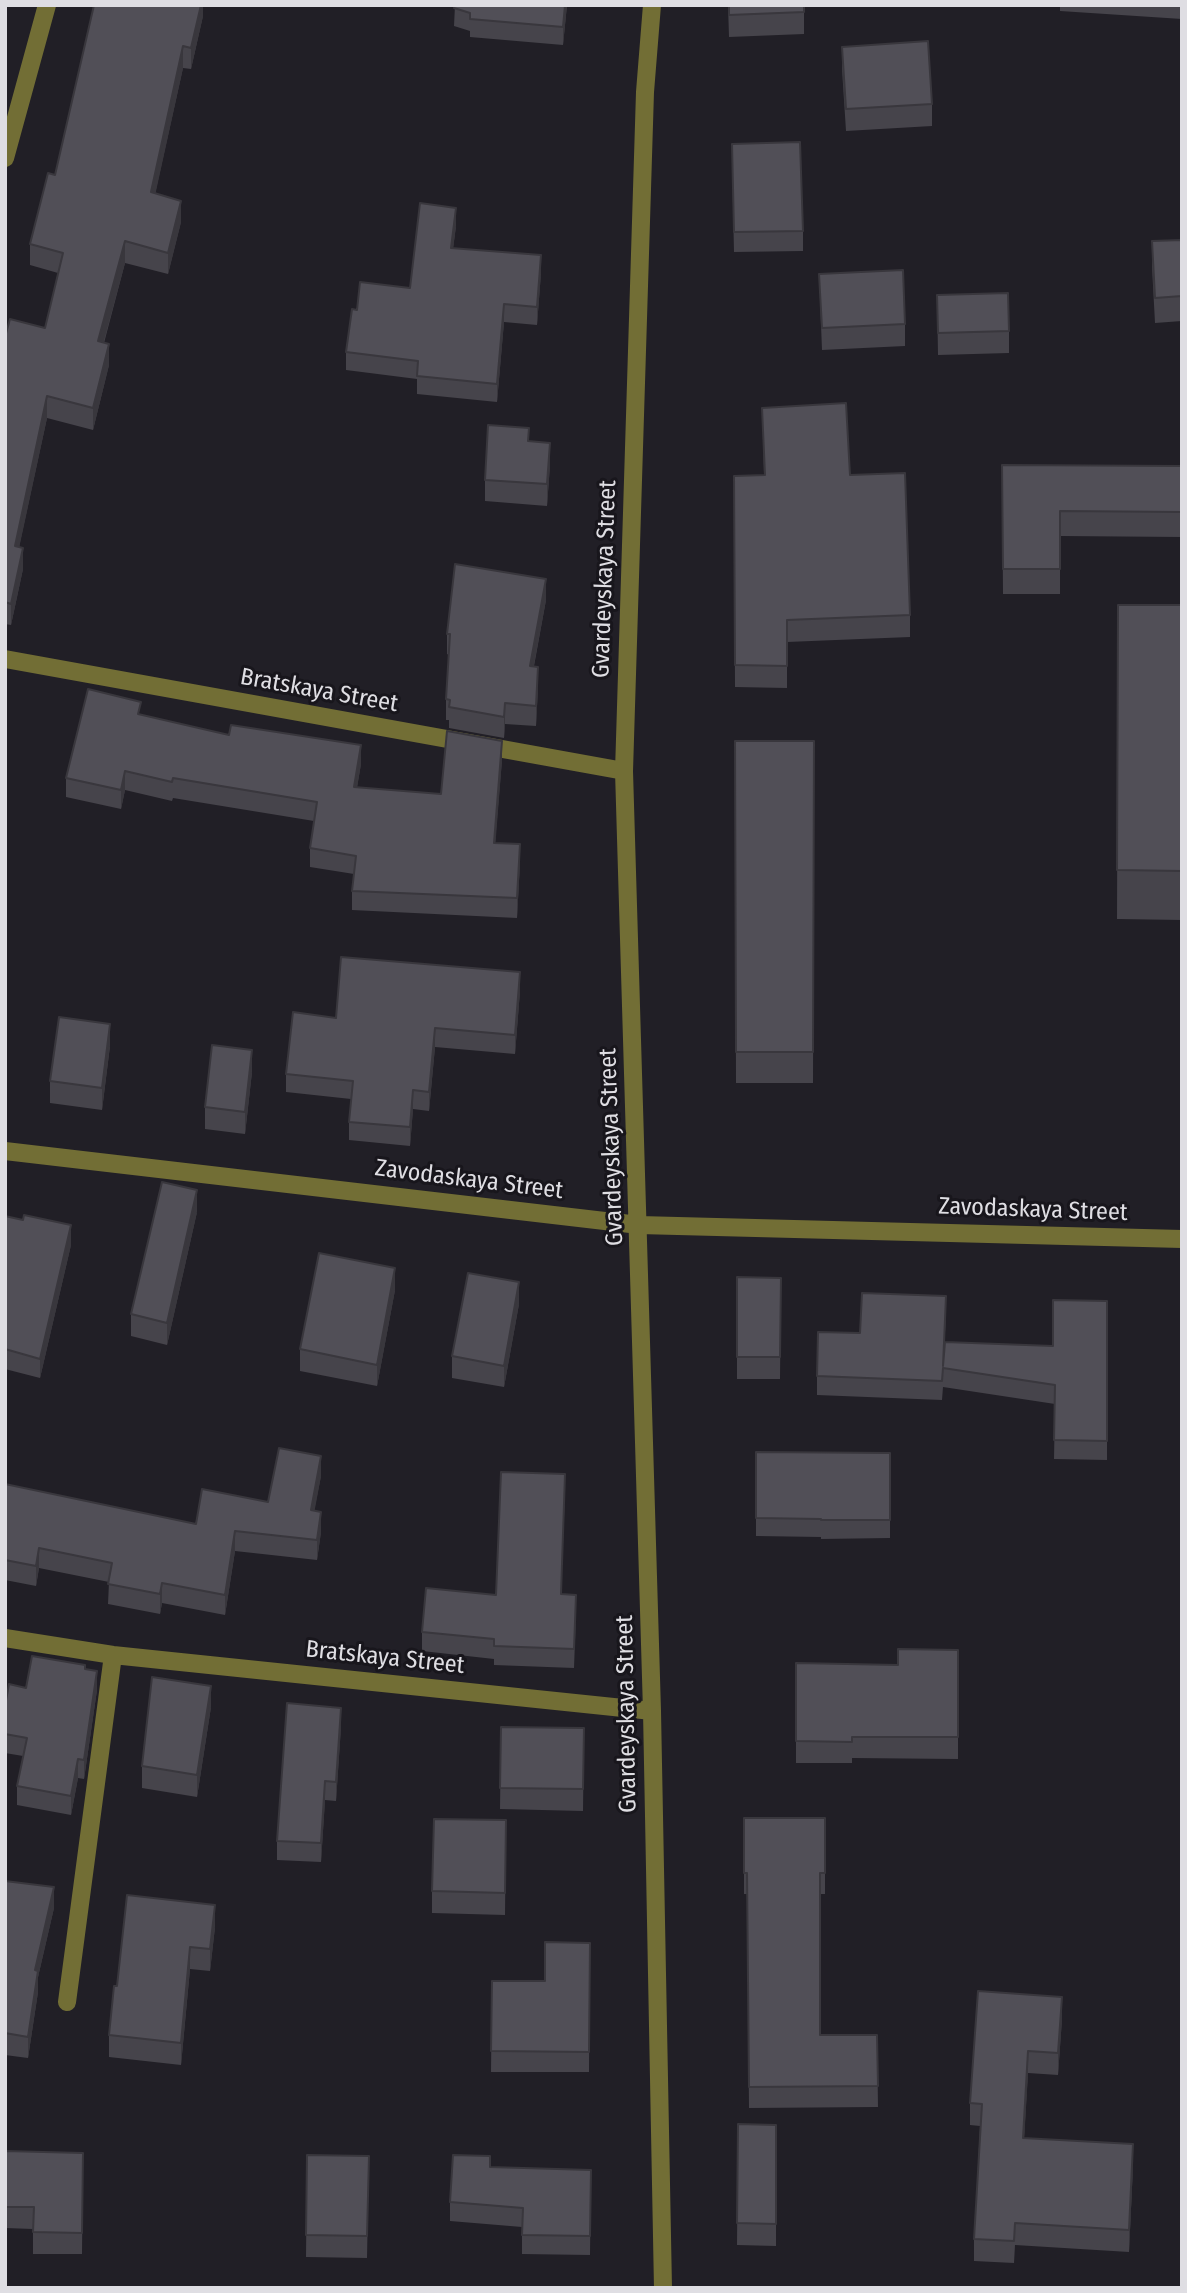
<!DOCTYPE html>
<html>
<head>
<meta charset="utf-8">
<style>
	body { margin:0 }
	#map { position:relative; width:1187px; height:2293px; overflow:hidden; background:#211f26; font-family:"Fira Sans Condensed",sans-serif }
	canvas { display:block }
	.frame { position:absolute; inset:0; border:7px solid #dfdee3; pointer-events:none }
</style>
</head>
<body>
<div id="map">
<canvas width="1187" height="2293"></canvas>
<div class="frame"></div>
</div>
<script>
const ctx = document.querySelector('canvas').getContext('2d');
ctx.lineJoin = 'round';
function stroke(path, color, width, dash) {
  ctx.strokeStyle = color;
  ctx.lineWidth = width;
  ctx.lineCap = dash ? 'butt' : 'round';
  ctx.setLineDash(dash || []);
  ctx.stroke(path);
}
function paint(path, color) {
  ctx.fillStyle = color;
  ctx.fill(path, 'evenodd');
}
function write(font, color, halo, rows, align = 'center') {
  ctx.font = font + ' "Fira Sans Condensed",sans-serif';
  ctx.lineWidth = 6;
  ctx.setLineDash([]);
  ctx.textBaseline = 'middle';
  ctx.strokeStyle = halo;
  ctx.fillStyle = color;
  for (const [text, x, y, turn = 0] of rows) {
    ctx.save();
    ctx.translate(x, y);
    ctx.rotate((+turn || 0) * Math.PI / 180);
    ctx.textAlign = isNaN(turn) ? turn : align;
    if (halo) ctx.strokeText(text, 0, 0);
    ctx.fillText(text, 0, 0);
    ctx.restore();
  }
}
stroke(new Path2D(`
	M 652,5 L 645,92 L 624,771 L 652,1711 L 663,2288
	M 5,158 L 47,5
	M 5,659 L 624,771
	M 5,1151 L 639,1225 L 1182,1239
	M 5,1638 L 113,1655 L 652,1711
	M 67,2002 L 113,1655`), '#726e35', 18);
paint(new Path2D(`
	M 203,5 L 203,16 L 191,69 L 183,68 L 155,194 L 181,222 L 168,274 L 125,263 L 104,343 L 109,365 L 93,430 L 47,418 L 19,547 L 23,569 L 11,625 L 5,624 L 5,337 L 45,328 L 58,273 L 30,265 L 30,244 L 55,175 Z
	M 455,5 L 567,5 L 563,45 L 470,37 L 470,31 L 454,26 Z
	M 728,5 L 804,5 L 804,34 L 729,37 Z
	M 1060,5 L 1182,5 L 1182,19 L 1060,11 Z
	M 842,47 L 932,104 L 932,126 L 846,131 L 842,69 Z
	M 732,164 L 803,231 L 803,251 L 734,252 Z
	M 456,226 L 453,248 L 541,273 L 537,325 L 504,322 L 497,402 L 417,394 L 417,379 L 346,370 L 346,352 L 357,310 L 410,288 Z
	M 1182,240 L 1182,321 L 1155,323 L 1152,267 L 1152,241 Z
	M 819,274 L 905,324 L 905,346 L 822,350 Z
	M 937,295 L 1009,331 L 1009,353 L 938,355 Z
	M 762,408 L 850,475 L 910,615 L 910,637 L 787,642 L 787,688 L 735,687 L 734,476 L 764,475 Z
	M 550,465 L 547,506 L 485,501 L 485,480 Z
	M 1002,465 L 1182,466 L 1182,537 L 1060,536 L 1060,594 L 1003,594 Z
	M 546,600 L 534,666 L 538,687 L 536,726 L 505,724 L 504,738 L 449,728 L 449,720 L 446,720 L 446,699 L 449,655 L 447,654 L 447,634 Z
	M 1118,605 L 1182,605 L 1182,920 L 1117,919 Z
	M 141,715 L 361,764 L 357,787 L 441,794 L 502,760 L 495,843 L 520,863 L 517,918 L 352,910 L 352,891 L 354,874 L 310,867 L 310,848 L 314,821 L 173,798 L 172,801 L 125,790 L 121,809 L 66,797 L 66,778 Z
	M 735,741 L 814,741 L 813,1083 L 736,1083 Z
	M 520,991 L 515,1054 L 435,1047 L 429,1111 L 413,1109 L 410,1146 L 349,1140 L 349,1122 L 351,1099 L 286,1092 L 286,1074 L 336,1018 Z
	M 110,1046 L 102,1110 L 50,1103 L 50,1081 Z
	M 252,1072 L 245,1134 L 205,1129 L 205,1107 Z
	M 197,1212 L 167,1345 L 131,1336 L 131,1314 Z
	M 5,1216 L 71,1245 L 40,1378 L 5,1369 Z
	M 737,1277 L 781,1278 L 780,1379 L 737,1379 Z
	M 395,1290 L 377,1386 L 300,1371 L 300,1349 Z
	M 1107,1301 L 1107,1460 L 1054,1459 L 1055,1404 L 943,1387 L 942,1400 L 817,1395 L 817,1376 L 860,1333 L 946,1316 L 944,1351 L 1053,1346 Z
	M 519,1304 L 504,1387 L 452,1378 L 452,1356 Z
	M 756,1452 L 890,1453 L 890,1538 L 821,1539 L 821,1537 L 756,1536 Z
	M 321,1476 L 314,1511 L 321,1532 L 317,1560 L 235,1551 L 225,1615 L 162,1603 L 160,1614 L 108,1604 L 109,1582 L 39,1568 L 36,1586 L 5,1580 L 5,1484 L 196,1524 L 268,1502 Z
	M 565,1494 L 561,1594 L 576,1614 L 574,1668 L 494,1665 L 494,1659 L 422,1651 L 422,1632 L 496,1595 Z
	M 958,1650 L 958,1759 L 852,1758 L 852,1763 L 796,1763 L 796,1663 L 898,1665 Z
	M 85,1670 L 97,1690 L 84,1779 L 78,1778 L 71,1815 L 17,1805 L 17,1786 L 23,1756 L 5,1753 L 5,1706 L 26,1688 Z
	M 211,1707 L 197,1797 L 142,1788 L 142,1766 Z
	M 341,1727 L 336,1801 L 325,1800 L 321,1862 L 277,1860 L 277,1841 Z
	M 501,1727 L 584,1728 L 583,1811 L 500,1809 Z
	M 744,1818 L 825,1818 L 825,1894 L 820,1894 L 820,2035 L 877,2035 L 878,2107 L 749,2108 L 747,1894 L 744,1894 Z
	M 506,1820 L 505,1915 L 432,1913 L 432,1891 Z
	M 5,1881 L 54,1908 L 38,1977 L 38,1992 L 28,2058 L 5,2055 Z
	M 215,1927 L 210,1971 L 190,1969 L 181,2065 L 109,2057 L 109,2035 L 117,1986 Z
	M 590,1943 L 589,2072 L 491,2072 L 492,1981 L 545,1981 Z
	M 1062,2019 L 1058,2075 L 1028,2073 L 1024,2138 L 1133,2166 L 1129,2252 L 1015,2245 L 1014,2263 L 974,2261 L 974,2239 L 980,2126 L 970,2125 L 970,2103 Z
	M 738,2124 L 776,2125 L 776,2246 L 737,2245 Z
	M 5,2151 L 83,2153 L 82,2254 L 33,2254 L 33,2229 L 5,2228 Z
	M 307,2155 L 369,2156 L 367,2258 L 306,2257 Z
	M 490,2167 L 591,2170 L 590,2255 L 522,2254 L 522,2227 L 450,2221 L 450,2202 Z`), '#46444b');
paint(new Path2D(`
	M 201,5 L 203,5 L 203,16 L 191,69 L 191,48 Z
	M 565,5 L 567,5 L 563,45 L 563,27 Z
	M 183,46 L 183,68 L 151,214 L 151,192 Z
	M 181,201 L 181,222 L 168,274 L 168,253 Z
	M 456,208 L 456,226 L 451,266 L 451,248 Z
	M 125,241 L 125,263 L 98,363 L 98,341 Z
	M 541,255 L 541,273 L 537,325 L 537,307 Z
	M 504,304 L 504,322 L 497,402 L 497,384 Z
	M 109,344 L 109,365 L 93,430 L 93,408 Z
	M 47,396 L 47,418 L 15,567 L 15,546 Z
	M 550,443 L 550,465 L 547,506 L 547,484 Z
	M 23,548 L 23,569 L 11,625 L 11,604 Z
	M 546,579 L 546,600 L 530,686 L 530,666 Z
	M 538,667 L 538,687 L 536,726 L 536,706 Z
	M 505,703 L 505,724 L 504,738 L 504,717 Z
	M 502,741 L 502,760 L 494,862 L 494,843 Z
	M 361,745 L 361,764 L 354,806 L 354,787 Z
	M 125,771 L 125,790 L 121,809 L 121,790 Z
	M 520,844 L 520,863 L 517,918 L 517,898 Z
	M 520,972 L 520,991 L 515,1054 L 515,1035 Z
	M 110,1024 L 110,1046 L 102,1110 L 102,1088 Z
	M 435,1028 L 435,1047 L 429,1111 L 429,1092 Z
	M 252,1050 L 252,1072 L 245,1134 L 245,1112 Z
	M 413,1090 L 413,1109 L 410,1146 L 410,1127 Z
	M 197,1190 L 197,1212 L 167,1345 L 167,1323 Z
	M 71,1225 L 71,1245 L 40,1378 L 40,1359 Z
	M 395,1268 L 395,1290 L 377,1386 L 377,1365 Z
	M 519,1282 L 519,1304 L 504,1387 L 504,1366 Z
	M 321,1456 L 321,1476 L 311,1530 L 311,1510 Z
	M 321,1512 L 321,1532 L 317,1560 L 317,1540 Z
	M 235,1531 L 235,1551 L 225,1615 L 225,1595 Z
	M 39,1548 L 39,1568 L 36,1586 L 36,1566 Z
	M 162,1583 L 162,1603 L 160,1614 L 160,1594 Z
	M 97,1671 L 97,1690 L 84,1779 L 84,1760 Z
	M 211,1686 L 211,1707 L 197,1797 L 197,1775 Z
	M 341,1708 L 341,1727 L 336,1801 L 336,1782 Z
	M 78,1759 L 78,1778 L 71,1815 L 71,1796 Z
	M 325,1781 L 325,1800 L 321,1862 L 321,1843 Z
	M 54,1887 L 54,1908 L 38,1977 L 38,1992 L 28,2058 L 28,2037 L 35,1970 Z
	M 215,1905 L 215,1927 L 210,1971 L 210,1949 Z
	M 190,1947 L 190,1969 L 181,2065 L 181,2043 Z
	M 1062,1997 L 1062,2019 L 1058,2075 L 1058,2053 Z
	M 1028,2051 L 1028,2073 L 1023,2160 L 1023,2138 Z
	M 1133,2144 L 1133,2166 L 1129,2252 L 1129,2230 Z`), '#39373d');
const building = new Path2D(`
	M 94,5 L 201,5 L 191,48 L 183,46 L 151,192 L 181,201 L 168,253 L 125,241 L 98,341 L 109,344 L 93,408 L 47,396 L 15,546 L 23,548 L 11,604 L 5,602 L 5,337 L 10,319 L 45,328 L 63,253 L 30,244 L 48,173 L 55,175 Z
	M 455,5 L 565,5 L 563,27 L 470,19 L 470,13 L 454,8 Z
	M 729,5 L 804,5 L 804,12 L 729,15 Z
	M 928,41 L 932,104 L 846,109 L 842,47 Z
	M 800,142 L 803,231 L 734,232 L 732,144 Z
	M 420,203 L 456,208 L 451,248 L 541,255 L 537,307 L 504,304 L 497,384 L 417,376 L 418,361 L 346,352 L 352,309 L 357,310 L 360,282 L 410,288 Z
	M 1182,240 L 1182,296 L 1155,298 L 1152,241 Z
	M 903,270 L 905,324 L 822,328 L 819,274 Z
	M 1008,293 L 1009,331 L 938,333 L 937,295 Z
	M 846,403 L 850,475 L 905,473 L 910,615 L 787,620 L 787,666 L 735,665 L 734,476 L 765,475 L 762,408 Z
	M 488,425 L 529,428 L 528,441 L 550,443 L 547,484 L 485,480 Z
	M 1002,465 L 1182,466 L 1182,512 L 1060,511 L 1060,569 L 1003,569 Z
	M 455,564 L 546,579 L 530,666 L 538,667 L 536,706 L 505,703 L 504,717 L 449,707 L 450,700 L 446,699 L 450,634 L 447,634 Z
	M 1118,605 L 1182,605 L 1182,871 L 1117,870 Z
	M 88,689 L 141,702 L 138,714 L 229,735 L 231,725 L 361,745 L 354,787 L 441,794 L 447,731 L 502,741 L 494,843 L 520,844 L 517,898 L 352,891 L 356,856 L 310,848 L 317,802 L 173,778 L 172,782 L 125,771 L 121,790 L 66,778 Z
	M 735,741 L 814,741 L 813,1052 L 736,1052 Z
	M 341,957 L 520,972 L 515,1035 L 435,1028 L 429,1092 L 413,1090 L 410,1127 L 349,1122 L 353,1081 L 286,1074 L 293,1012 L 336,1018 Z
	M 59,1017 L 110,1024 L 102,1088 L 50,1081 Z
	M 212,1045 L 252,1050 L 245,1112 L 205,1107 Z
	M 162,1182 L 197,1190 L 167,1323 L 131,1314 Z
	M 24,1215 L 71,1225 L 40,1359 L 5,1349 L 5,1216 L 23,1220 Z
	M 319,1253 L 395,1268 L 377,1365 L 300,1349 Z
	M 468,1273 L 519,1282 L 504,1366 L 452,1356 Z
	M 737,1277 L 781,1278 L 780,1357 L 737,1357 Z
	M 862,1293 L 946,1296 L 943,1366 L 945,1342 L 1053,1346 L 1053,1300 L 1107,1301 L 1107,1441 L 1054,1440 L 1055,1385 L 943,1368 L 942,1381 L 817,1376 L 818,1332 L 860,1333 Z
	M 279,1448 L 321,1456 L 311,1510 L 321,1512 L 317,1540 L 235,1531 L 225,1595 L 162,1583 L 160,1594 L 108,1584 L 112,1563 L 39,1548 L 36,1566 L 5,1560 L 5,1484 L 196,1524 L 202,1489 L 268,1502 Z
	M 756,1452 L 890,1453 L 890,1520 L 821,1520 L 821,1519 L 756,1518 Z
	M 501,1472 L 565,1474 L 561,1594 L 576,1595 L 574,1649 L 494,1646 L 494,1639 L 422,1632 L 426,1588 L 496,1595 Z
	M 898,1649 L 958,1650 L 958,1737 L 852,1737 L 852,1742 L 796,1741 L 796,1663 L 898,1665 Z
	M 32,1656 L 85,1665 L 85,1669 L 97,1671 L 84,1760 L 78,1759 L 71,1796 L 17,1786 L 27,1738 L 5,1734 L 5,1706 L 9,1684 L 26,1688 Z
	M 152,1677 L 211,1686 L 197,1775 L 142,1766 Z
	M 287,1703 L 341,1708 L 336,1782 L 325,1781 L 321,1843 L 277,1841 Z
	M 501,1727 L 584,1728 L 583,1789 L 500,1788 Z
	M 744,1818 L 825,1818 L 825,1873 L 820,1873 L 820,2035 L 877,2035 L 878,2086 L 749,2087 L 747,1873 L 744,1873 Z
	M 434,1819 L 506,1820 L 505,1893 L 432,1891 Z
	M 5,1881 L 54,1887 L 35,1970 L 38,1971 L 28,2037 L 5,2033 Z
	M 127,1895 L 215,1905 L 210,1949 L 190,1947 L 181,2043 L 109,2035 L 114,1986 L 117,1986 Z
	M 545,1942 L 590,1943 L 589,2052 L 491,2051 L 492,1981 L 545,1981 Z
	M 978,1991 L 1062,1997 L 1058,2053 L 1028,2051 L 1023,2138 L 1133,2144 L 1129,2230 L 1015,2223 L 1014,2241 L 974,2239 L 982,2104 L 970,2103 Z
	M 738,2124 L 776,2125 L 776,2224 L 737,2223 Z
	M 5,2151 L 83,2153 L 82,2233 L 33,2232 L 34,2207 L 5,2207 Z
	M 307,2155 L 369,2156 L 367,2236 L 306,2235 Z
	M 453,2155 L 490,2156 L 490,2167 L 591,2170 L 590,2236 L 522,2235 L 523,2208 L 450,2202 Z`);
paint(building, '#514f57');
stroke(building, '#39373d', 2);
write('24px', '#dfdee3', '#18161c', [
	["Gvardeyskaya Street",605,579,-88],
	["Bratskaya Street",319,691,10],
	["Gvardeyskaya Street",612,1147,-92],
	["Zavodaskaya Street",469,1180,7],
	["Zavodaskaya Street",1033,1210,2],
	["Bratskaya Street",385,1658,6],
	["Gvardeyskaya Street",627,1714,-91]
]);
</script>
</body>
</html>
